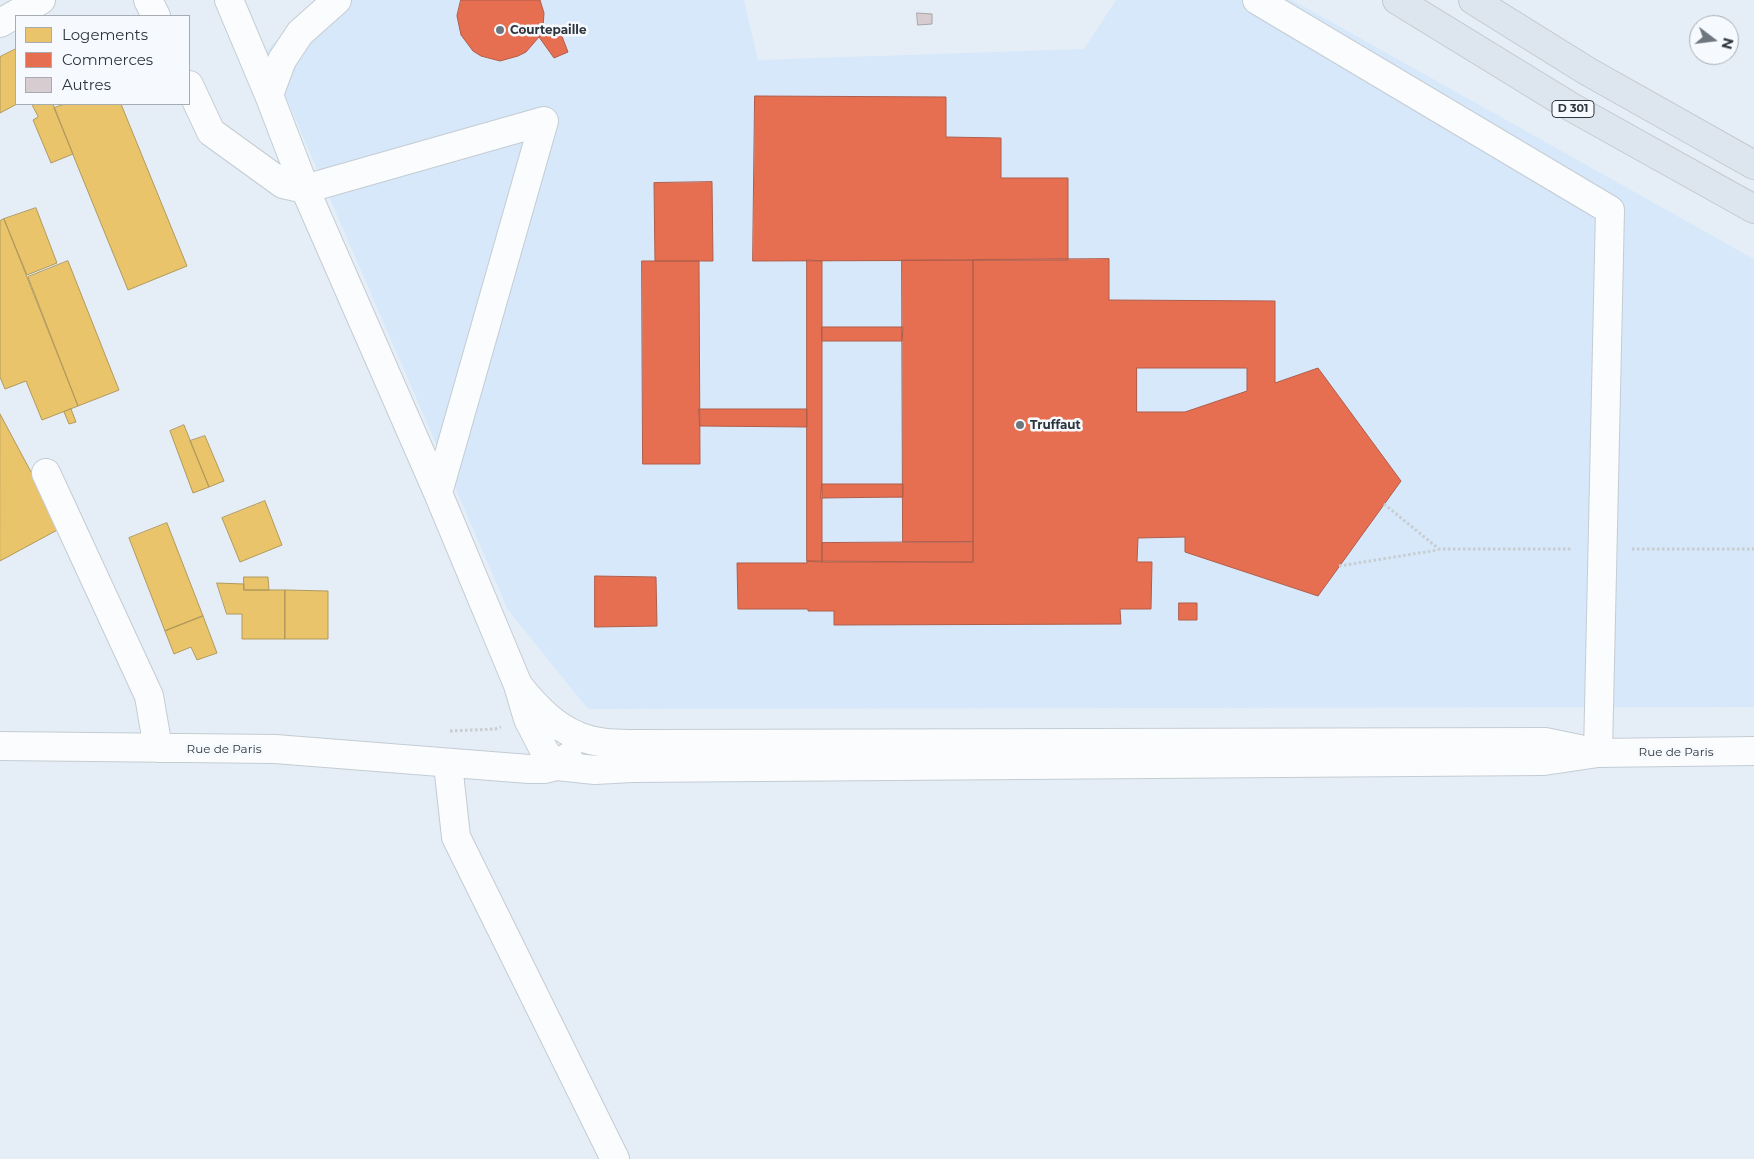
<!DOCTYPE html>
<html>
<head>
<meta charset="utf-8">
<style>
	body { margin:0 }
	#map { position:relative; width:1754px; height:1159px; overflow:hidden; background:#e5eef7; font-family:Montserrat,sans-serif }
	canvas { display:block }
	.legend { position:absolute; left:15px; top:15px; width:175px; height:90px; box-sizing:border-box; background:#f6fafe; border:1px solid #a6acb1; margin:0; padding:6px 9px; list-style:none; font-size:15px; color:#2e363d }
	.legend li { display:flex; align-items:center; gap:10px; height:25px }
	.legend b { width:25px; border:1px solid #a6acb1 }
	.north { position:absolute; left:1689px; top:15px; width:50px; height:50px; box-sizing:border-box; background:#f6fafe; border:1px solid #a6acb1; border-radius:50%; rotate:105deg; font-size:14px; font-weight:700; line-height:20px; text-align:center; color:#2e363d }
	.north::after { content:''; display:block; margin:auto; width:18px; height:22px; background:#6e767e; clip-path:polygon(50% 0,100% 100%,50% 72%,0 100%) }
</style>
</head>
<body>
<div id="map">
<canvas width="1754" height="1159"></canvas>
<ul class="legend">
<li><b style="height:14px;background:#e9c46a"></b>Logements</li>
<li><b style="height:14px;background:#e76f51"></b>Commerces</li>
<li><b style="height:14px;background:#d7cdd0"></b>Autres</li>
</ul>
<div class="north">N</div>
</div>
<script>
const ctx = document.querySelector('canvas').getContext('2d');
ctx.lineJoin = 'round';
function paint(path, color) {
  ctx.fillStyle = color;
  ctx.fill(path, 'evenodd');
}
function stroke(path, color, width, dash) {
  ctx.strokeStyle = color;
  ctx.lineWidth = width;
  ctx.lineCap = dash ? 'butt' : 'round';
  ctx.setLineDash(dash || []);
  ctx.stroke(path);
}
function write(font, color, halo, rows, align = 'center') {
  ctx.font = font + ' Montserrat,sans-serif';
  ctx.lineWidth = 5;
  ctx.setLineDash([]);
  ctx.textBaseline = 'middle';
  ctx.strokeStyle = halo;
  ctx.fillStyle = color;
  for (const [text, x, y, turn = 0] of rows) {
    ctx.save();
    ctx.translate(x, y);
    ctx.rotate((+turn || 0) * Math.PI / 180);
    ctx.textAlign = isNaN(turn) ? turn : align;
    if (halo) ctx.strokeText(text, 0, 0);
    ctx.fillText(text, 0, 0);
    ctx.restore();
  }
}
paint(new Path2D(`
	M 316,0 L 744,0 L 758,60 L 1084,49 L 1116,0 L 1292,0 L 1754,259 L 1754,707 L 588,709 L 508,610 L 266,51 Z`), '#d6e8fa');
const homes = new Path2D(`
	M 16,49 L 17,104 L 0,113 L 0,57 Z
	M 32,104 L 53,104 L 73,154 L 51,163 L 33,120 L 38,117 Z
	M 65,104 L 121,104 L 187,266 L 128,290 L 54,108 Z
	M 36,208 L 57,263 L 27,275 L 4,219 Z
	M 4,219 L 78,406 L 42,420 L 26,381 L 5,389 L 0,377 L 0,221 Z
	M 68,261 L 119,390 L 78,406 L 28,277 Z
	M 71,409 L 76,422 L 69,424 L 64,412 Z
	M 0,414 L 61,528 L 0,561 Z
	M 184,425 L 209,487 L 193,493 L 170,431 Z
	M 205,436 L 224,481 L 209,487 L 190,441 Z
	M 265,501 L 282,545 L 240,562 L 222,518 Z
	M 167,523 L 203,616 L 165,631 L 129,538 Z
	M 244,577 L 268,577 L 269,590 L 244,590 Z
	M 217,583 L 244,584 L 244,590 L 285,590 L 285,639 L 242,639 L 242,614 L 227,614 Z
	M 285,590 L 328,591 L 328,639 L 285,639 Z
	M 203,616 L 217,653 L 197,660 L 191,647 L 174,654 L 165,631 Z`);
paint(homes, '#e9c46a');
stroke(homes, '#b1995c', 1);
const shops = new Path2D(`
	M 461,0 L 540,0 L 544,13 L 543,27 L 539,37 L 526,52 L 518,56 L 500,61 L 481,56 L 473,51 L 461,35 L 457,16 Z
	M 558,26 L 568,52 L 554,58 L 539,37 L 543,27 Z
	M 755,96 L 946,97 L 946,137 L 1001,138 L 1001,178 L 1068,178 L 1068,260 L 753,261 Z
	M 712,182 L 713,261 L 655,261 L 654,183 Z
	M 1109,259 L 1109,300 L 1275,301 L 1275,383 L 1318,368 L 1401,481 L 1318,596 L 1185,552 L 1185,537 L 1138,538 L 1137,562 L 1152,562 L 1151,609 L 1120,609 L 1121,624 L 834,625 L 834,611 L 808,611 L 808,609 L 738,609 L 737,563 L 807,563 L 807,561 L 973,562 L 973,260 ZM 1137,368 L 1247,368 L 1247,391 L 1185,412 L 1137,412 Z
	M 807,260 L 822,261 L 822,562 L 807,561 Z
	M 902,260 L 973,260 L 973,542 L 903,542 Z
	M 642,261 L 699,261 L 700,464 L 643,464 Z
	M 822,327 L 903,327 L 902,341 L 822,341 Z
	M 699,409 L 807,409 L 807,427 L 700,426 Z
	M 822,484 L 903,484 L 903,497 L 821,498 Z
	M 973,542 L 973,562 L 822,562 L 822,543 Z
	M 595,576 L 656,577 L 657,626 L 595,627 Z
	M 1179,603 L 1197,603 L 1197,620 L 1179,620 Z`);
paint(shops, '#e76f51');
stroke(shops, '#b05e4b', 1);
const building = new Path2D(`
	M 917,13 L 932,14 L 932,24 L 918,25 Z`);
paint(building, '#d7cdd0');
stroke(building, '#a5a4a8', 1);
const minor = new Path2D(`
	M 148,0 L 156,16
	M 229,0 L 269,95 L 305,189 L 438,493 L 518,685 L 528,719 L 545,752 L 549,757 L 566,766 L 568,757
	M 1257,0 L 1610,210 L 1598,753
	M 0,23 L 41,0
	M 189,85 L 211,132 L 283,184 L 305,189 L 544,121 L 438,493
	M 269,95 L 282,60 L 300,33 L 337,0
	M 46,473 L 149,696 L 158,748
	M 518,685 C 537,709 559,732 590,740 C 605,744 621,744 636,744 L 1545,742 L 1579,749
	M 0,746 L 275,749 L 529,769 L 545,769 L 557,766 L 595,770 L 632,768 L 1544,761 L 1598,753 L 1754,751
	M 448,764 L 456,837 L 615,1159`);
const highway = new Path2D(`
	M 1397,0 L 1573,108 L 1754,209
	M 1473,0 L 1587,71 L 1754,165`);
stroke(minor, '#c4ccd3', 30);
stroke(highway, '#c4c9cd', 30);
stroke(new Path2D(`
	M 1384,504 L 1439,549 L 1573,549
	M 1632,549 L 1754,549
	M 1339,566 L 1438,550
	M 450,731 L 495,729 L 501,727`), '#c9cdd0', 3, [2.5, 2.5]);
stroke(minor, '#fbfcfe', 28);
stroke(highway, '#dde6ee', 28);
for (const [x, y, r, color] of [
	[500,30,5,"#6e767e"],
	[1020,425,5,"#6e767e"]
]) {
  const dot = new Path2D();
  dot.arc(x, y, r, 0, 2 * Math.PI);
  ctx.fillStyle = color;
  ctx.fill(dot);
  stroke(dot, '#f6fafe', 2);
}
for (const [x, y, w] of [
	[1573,109,42]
]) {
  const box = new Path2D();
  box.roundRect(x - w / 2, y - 8.5, w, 17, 4);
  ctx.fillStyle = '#f6fafe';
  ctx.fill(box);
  stroke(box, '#2e363d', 1);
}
write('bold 11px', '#2e363d', null, [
	["D 301",1573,109]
]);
write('bold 12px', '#2e363d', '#f6fafe', [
	["Courtepaille",510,30],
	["Truffaut",1030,425]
], 'left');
write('12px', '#2e363d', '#f6fafe', [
	["Rue de Paris",224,749],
	["Rue de Paris",1676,752]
]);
</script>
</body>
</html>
